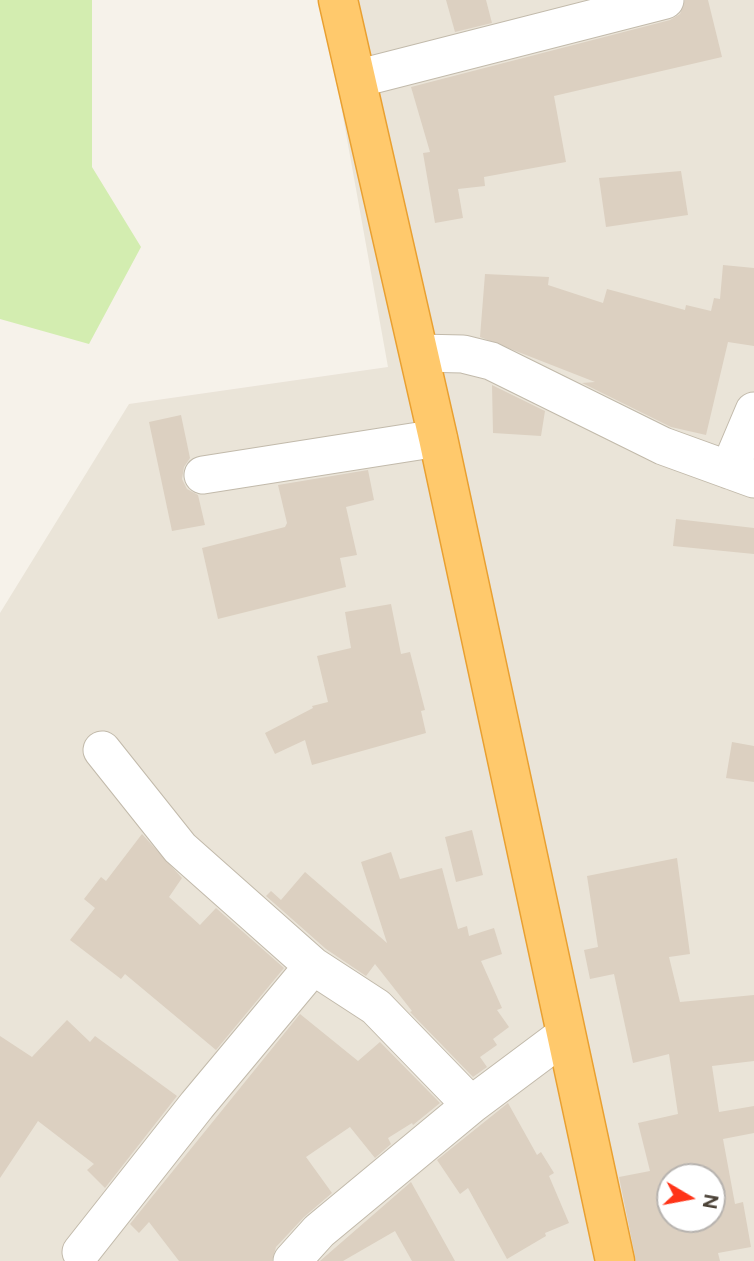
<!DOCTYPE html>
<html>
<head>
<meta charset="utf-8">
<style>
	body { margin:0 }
	#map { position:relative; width:754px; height:1261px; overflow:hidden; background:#f6f2ea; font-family:Figtree,sans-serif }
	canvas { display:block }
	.north { position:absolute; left:656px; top:1163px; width:70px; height:70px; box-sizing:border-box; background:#fff; border:2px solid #b7b3af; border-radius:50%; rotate:100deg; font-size:19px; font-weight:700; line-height:28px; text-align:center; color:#4b4237 }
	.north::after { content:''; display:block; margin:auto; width:24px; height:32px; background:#ff3418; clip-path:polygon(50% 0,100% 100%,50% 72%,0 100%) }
</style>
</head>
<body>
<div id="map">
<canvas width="754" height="1261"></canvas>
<div class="north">N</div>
</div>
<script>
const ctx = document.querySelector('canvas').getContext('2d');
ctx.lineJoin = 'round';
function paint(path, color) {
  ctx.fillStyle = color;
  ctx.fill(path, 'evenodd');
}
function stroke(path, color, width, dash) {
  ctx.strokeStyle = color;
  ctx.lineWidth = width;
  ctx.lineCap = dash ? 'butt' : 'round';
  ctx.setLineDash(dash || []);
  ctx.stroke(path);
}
paint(new Path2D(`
	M 322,0 L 754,0 L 754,1261 L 0,1261 L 0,613 L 129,404 L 388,367 ZM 670,1177 L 712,1177 L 712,1219 L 670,1219 Z`), '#eae4d8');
paint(new Path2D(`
	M 0,0 L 92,0 L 92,167 L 141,247 L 89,344 L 0,319 Z`), '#d3edb0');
paint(new Path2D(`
	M 446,0 L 486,0 L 492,23 L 455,32 Z
	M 685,0 L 708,0 L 722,57 L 554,96 L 566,162 L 484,177 L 485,186 L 458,189 L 463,218 L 435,223 L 423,153 L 430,152 L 411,87 L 670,20 L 680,14 Z
	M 681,171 L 688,215 L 606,227 L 599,178 Z
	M 723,265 L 754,268 L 754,346 L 728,342 L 706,435 L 671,427 L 582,383 L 595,382 L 480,337 L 485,274 L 549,277 L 548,285 L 603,303 L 607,289 L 685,310 L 686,305 L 711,311 L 714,298 L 720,299 Z
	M 492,385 L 545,411 L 541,436 L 493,433 Z
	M 181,415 L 190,458 L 184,467 L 182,479 L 187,489 L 198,495 L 205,525 L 172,531 L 149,422 Z
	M 368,470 L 374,500 L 346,507 L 357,555 L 340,558 L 346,587 L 218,619 L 202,548 L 285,527 L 287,523 L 278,485 Z
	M 676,519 L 754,528 L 754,554 L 673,546 Z
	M 391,604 L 401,654 L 410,652 L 425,710 L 421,711 L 426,733 L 312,765 L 305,740 L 275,754 L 265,733 L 313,708 L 312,706 L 328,702 L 317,656 L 351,648 L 345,612 Z
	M 732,742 L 754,746 L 754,782 L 726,778 Z
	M 472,830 L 483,875 L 456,882 L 445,837 Z
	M 142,834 L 182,878 L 169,897 L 200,925 L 216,908 L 284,968 L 216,1050 L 125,974 L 121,979 L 70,940 L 95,908 L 84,899 L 101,877 L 106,881 Z
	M 391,852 L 400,879 L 442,868 L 458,929 L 467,926 L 469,936 L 494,928 L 502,954 L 481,961 L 502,1008 L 497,1010 L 509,1027 L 493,1039 L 497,1045 L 480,1057 L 487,1067 L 473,1077 L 410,1012 L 412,1011 L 375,964 L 366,976 L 326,949 L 266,896 L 271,891 L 281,900 L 305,872 L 387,943 L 361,862 Z
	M 677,858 L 690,954 L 669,957 L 680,1002 L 754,995 L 754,1061 L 712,1066 L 719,1112 L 754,1106 L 754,1133 L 723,1139 L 735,1204 L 743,1202 L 751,1247 L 718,1253 L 720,1261 L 636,1261 L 619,1177 L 650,1171 L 638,1123 L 678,1114 L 669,1054 L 633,1063 L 614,974 L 590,979 L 584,950 L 598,947 L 587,876 ZM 670,1177 L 712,1177 L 712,1219 L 670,1219 Z
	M 300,1014 L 358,1061 L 380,1042 L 440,1103 L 413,1125 L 412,1123 L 388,1138 L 391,1144 L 375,1158 L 350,1127 L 306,1157 L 332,1193 L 304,1217 L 276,1247 L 272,1261 L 179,1261 L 149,1222 L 139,1233 L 130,1224 Z
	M 67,1020 L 90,1042 L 95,1036 L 177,1096 L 105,1188 L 87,1170 L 94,1164 L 38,1121 L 0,1178 L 0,1036 L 32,1057 Z
	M 508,1103 L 537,1155 L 541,1152 L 554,1173 L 549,1176 L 569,1223 L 545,1233 L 546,1236 L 507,1259 L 468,1188 L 460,1194 L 437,1160 Z
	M 411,1182 L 455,1261 L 412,1261 L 395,1231 L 343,1261 L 320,1261 Z`), '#dcd0c1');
const minor = new Path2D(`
	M 356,79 L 665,0
	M 419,353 L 463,354 L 491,361 L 663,446 L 754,479
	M 729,470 L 754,411
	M 203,475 L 438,438
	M 102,750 L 180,848 L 313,966 L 376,1007 L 471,1105
	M 81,1252 L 197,1105 L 313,966
	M 292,1261 L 319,1231 L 471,1105 L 566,1034`);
const highway = new Path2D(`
	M 338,0 L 438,438 L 615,1261`);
stroke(minor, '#c2baab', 39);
stroke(highway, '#e9a031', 41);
stroke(minor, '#fff', 37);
stroke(highway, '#ffc96c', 38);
</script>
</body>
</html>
